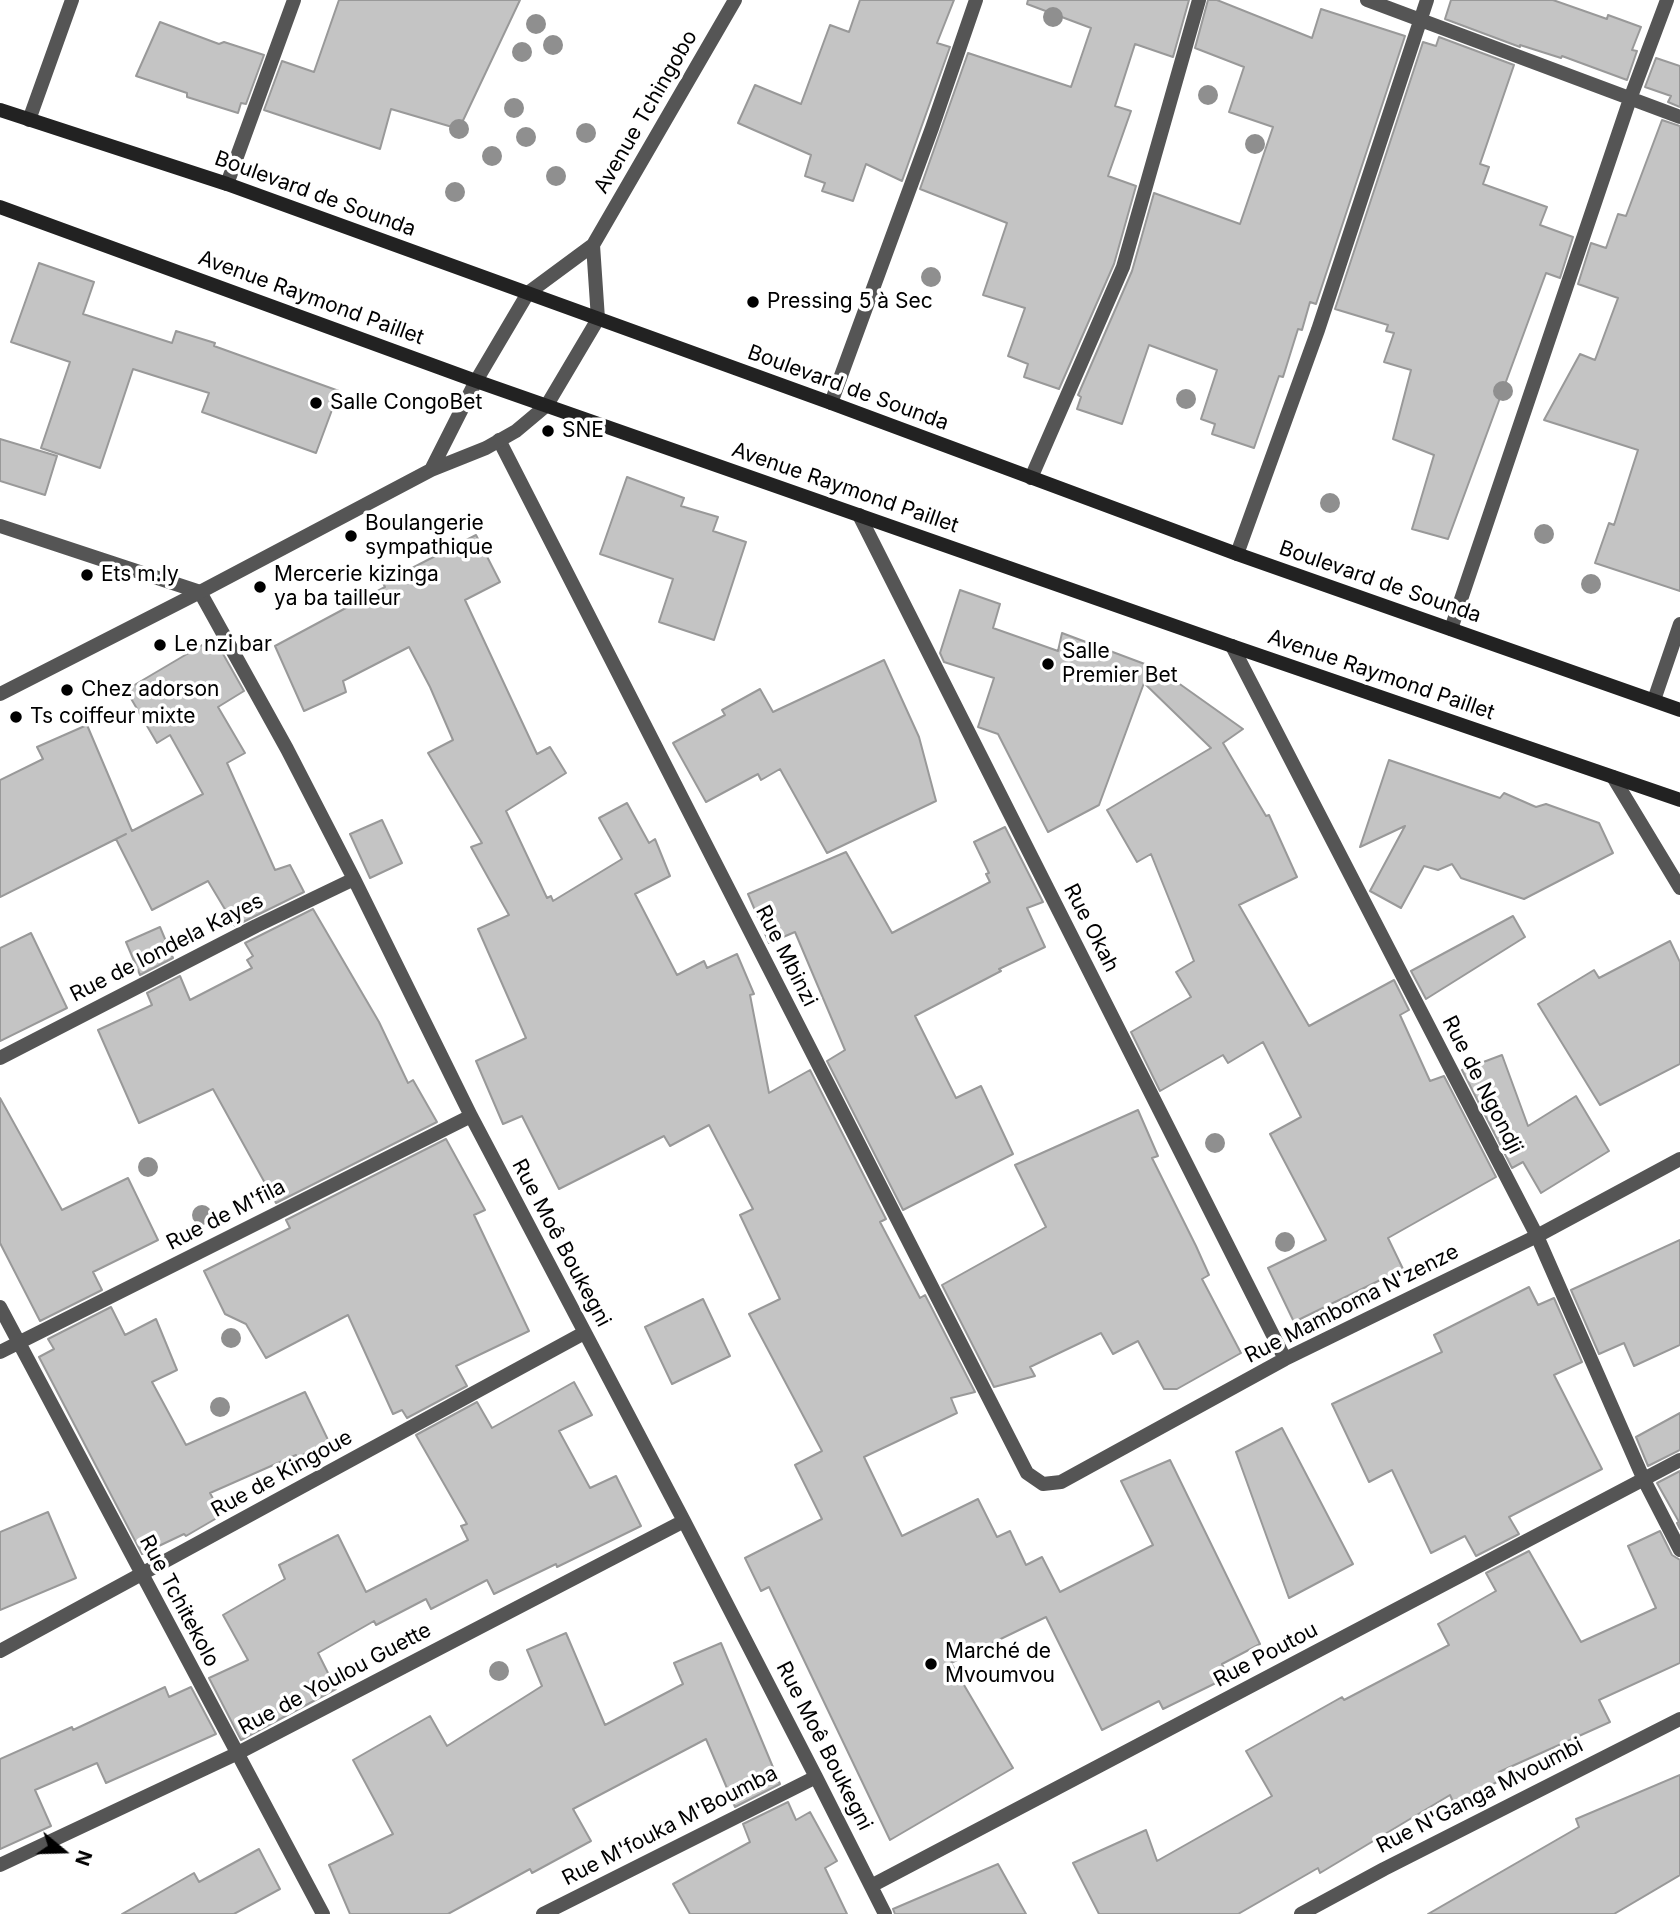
<!DOCTYPE html>
<html>
<head>
<meta charset="utf-8">
<style>
	body { margin:0 }
	#map { position:relative; width:1680px; height:1914px; overflow:hidden; background:#fff; font-family:Inter,sans-serif }
	canvas { display:block }
	.north { position:absolute; left:28px; top:1816px; width:70px; height:70px; -webkit-text-stroke:5px #fff; paint-order:stroke; rotate:109deg; font-size:19px; font-weight:700; line-height:28px; text-align:center; color:#000 }
	.north::after { content:''; display:block; margin:auto; width:24px; height:32px; background:#000; clip-path:polygon(50% 0,100% 100%,50% 72%,0 100%) }
</style>
</head>
<body>
<div id="map">
<canvas width="1680" height="1914"></canvas>
<div class="north">N</div>
</div>
<script>
const ctx = document.querySelector('canvas').getContext('2d');
ctx.lineJoin = 'round';
function paint(path, color) {
  ctx.fillStyle = color;
  ctx.fill(path, 'evenodd');
}
function stroke(path, color, width, dash) {
  ctx.strokeStyle = color;
  ctx.lineWidth = width;
  ctx.lineCap = dash ? 'butt' : 'round';
  ctx.setLineDash(dash || []);
  ctx.stroke(path);
}
function write(font, color, halo, rows, align = 'center') {
  ctx.font = font + ' Inter,sans-serif';
  ctx.lineWidth = 7;
  ctx.setLineDash([]);
  ctx.textBaseline = 'middle';
  ctx.strokeStyle = halo;
  ctx.fillStyle = color;
  for (const [text, x, y, turn = 0] of rows) {
    ctx.save();
    ctx.translate(x, y);
    ctx.rotate((+turn || 0) * Math.PI / 180);
    ctx.textAlign = isNaN(turn) ? turn : align;
    if (halo) ctx.strokeText(text, 0, 0);
    ctx.fillText(text, 0, 0);
    ctx.restore();
  }
}
const building = new Path2D(`
	M 339,0 L 520,0 L 459,129 L 391,109 L 380,149 L 264,110 L 282,61 L 314,72 Z
	M 860,0 L 954,0 L 937,43 L 950,47 L 902,181 L 866,164 L 853,201 L 822,191 L 825,183 L 805,176 L 811,155 L 738,123 L 755,85 L 801,104 L 830,25 L 849,32 Z
	M 1028,0 L 1189,0 L 1173,57 L 1135,44 L 1115,106 L 1131,111 L 1108,176 L 1136,186 L 1114,264 L 1059,389 L 1024,377 L 1028,364 L 1008,356 L 1025,308 L 983,295 L 1007,223 L 920,189 L 968,53 L 1071,87 L 1091,28 L 1027,4 Z
	M 1208,0 L 1217,0 L 1312,38 L 1321,9 L 1405,36 L 1316,304 L 1310,302 L 1302,330 L 1298,329 L 1283,377 L 1279,376 L 1254,448 L 1212,434 L 1215,424 L 1201,419 L 1217,370 L 1149,345 L 1122,424 L 1077,409 L 1081,397 L 1078,395 L 1132,271 L 1154,193 L 1240,224 L 1273,127 L 1229,112 L 1244,67 L 1195,48 Z
	M 1451,0 L 1553,0 L 1607,19 L 1608,15 L 1641,27 L 1632,50 L 1637,51 L 1627,80 L 1562,56 L 1561,58 L 1520,45 L 1520,47 L 1445,19 Z
	M 160,22 L 219,44 L 224,42 L 264,55 L 246,104 L 241,103 L 238,113 L 187,97 L 187,93 L 136,76 Z
	M 1439,37 L 1514,65 L 1480,164 L 1489,167 L 1483,184 L 1547,207 L 1540,225 L 1573,237 L 1560,278 L 1546,273 L 1448,539 L 1412,529 L 1434,455 L 1393,439 L 1411,370 L 1384,362 L 1394,333 L 1386,331 L 1388,325 L 1335,309 L 1423,42 L 1436,46 Z
	M 1656,58 L 1680,66 L 1680,107 L 1668,102 L 1671,96 L 1645,87 Z
	M 1662,120 L 1680,126 L 1680,591 L 1595,563 L 1609,523 L 1614,525 L 1638,450 L 1544,420 L 1580,354 L 1595,360 L 1618,298 L 1578,284 L 1591,243 L 1606,248 L 1618,214 L 1626,216 Z
	M 39,263 L 94,282 L 83,314 L 172,343 L 176,331 L 215,343 L 214,346 L 339,391 L 316,453 L 202,412 L 209,393 L 133,369 L 100,468 L 41,448 L 70,362 L 11,342 Z
	M 0,439 L 57,456 L 45,495 L 0,481 Z
	M 627,477 L 684,498 L 681,506 L 718,517 L 713,531 L 746,542 L 714,640 L 659,622 L 673,579 L 600,554 Z
	M 476,535 L 500,582 L 465,600 L 537,754 L 550,747 L 566,773 L 506,811 L 547,898 L 551,896 L 553,901 L 622,859 L 599,818 L 627,803 L 649,843 L 655,839 L 670,876 L 635,894 L 677,975 L 704,961 L 707,968 L 737,954 L 754,994 L 750,995 L 769,1093 L 810,1070 L 886,1219 L 880,1222 L 920,1298 L 925,1295 L 975,1392 L 951,1398 L 957,1413 L 864,1457 L 902,1536 L 978,1499 L 997,1537 L 1010,1531 L 1026,1565 L 1042,1557 L 1060,1592 L 1153,1545 L 1121,1481 L 1170,1460 L 1260,1644 L 1222,1664 L 1228,1677 L 1163,1709 L 1159,1701 L 1102,1730 L 1046,1617 L 951,1663 L 1013,1768 L 890,1840 L 769,1587 L 761,1591 L 745,1558 L 822,1519 L 795,1465 L 822,1451 L 749,1314 L 780,1299 L 740,1215 L 753,1209 L 709,1125 L 670,1146 L 664,1136 L 559,1189 L 522,1116 L 503,1124 L 476,1061 L 526,1038 L 478,929 L 509,915 L 471,847 L 482,843 L 428,753 L 453,740 L 430,687 L 409,647 L 343,681 L 346,692 L 304,711 L 275,646 L 385,587 L 383,583 Z
	M 960,590 L 1000,604 L 993,628 L 1058,651 L 1062,633 L 1150,666 L 1149,670 L 1153,665 L 1243,729 L 1223,743 L 1266,816 L 1269,815 L 1297,877 L 1239,905 L 1309,1026 L 1394,980 L 1409,1010 L 1400,1015 L 1430,1081 L 1444,1076 L 1496,1177 L 1388,1238 L 1403,1269 L 1294,1322 L 1268,1268 L 1326,1240 L 1270,1134 L 1301,1117 L 1263,1042 L 1228,1063 L 1223,1055 L 1160,1091 L 1131,1032 L 1191,997 L 1176,972 L 1194,961 L 1151,854 L 1137,862 L 1107,810 L 1211,748 L 1144,683 L 1099,805 L 1048,832 L 998,734 L 978,727 L 994,678 L 944,662 L 940,653 Z
	M 214,638 L 244,691 L 218,707 L 245,753 L 227,763 L 275,870 L 290,865 L 304,892 L 235,926 L 208,881 L 152,910 L 116,839 L 126,834 L 0,897 L 0,780 L 43,759 L 37,747 L 87,725 L 132,831 L 203,794 L 170,735 L 157,743 L 126,690 Z
	M 884,660 L 919,737 L 936,801 L 827,853 L 780,769 L 761,780 L 758,774 L 706,802 L 673,743 L 725,715 L 722,710 L 760,689 L 773,712 Z
	M 1389,760 L 1500,798 L 1504,793 L 1536,807 L 1546,804 L 1599,823 L 1613,853 L 1524,899 L 1461,878 L 1452,864 L 1438,870 L 1424,866 L 1401,908 L 1370,891 L 1405,826 L 1360,847 Z
	M 382,820 L 402,863 L 370,878 L 350,834 Z
	M 1005,827 L 1043,902 L 1027,908 L 1045,947 L 999,969 L 1001,971 L 915,1016 L 956,1098 L 981,1086 L 1013,1154 L 903,1210 L 827,1061 L 845,1050 L 795,932 L 769,943 L 748,894 L 846,852 L 892,933 L 990,882 L 986,874 L 989,873 L 974,842 Z
	M 313,909 L 379,1022 L 408,1083 L 413,1080 L 437,1122 L 276,1203 L 213,1089 L 139,1123 L 98,1030 L 152,1005 L 147,993 L 180,976 L 190,1000 L 252,968 L 247,960 L 253,956 L 245,943 Z
	M 1513,916 L 1525,937 L 1426,999 L 1411,971 Z
	M 160,927 L 173,958 L 140,975 L 126,942 Z
	M 31,933 L 67,1008 L 0,1041 L 0,948 Z
	M 1670,941 L 1680,962 L 1680,1064 L 1600,1105 L 1538,1004 L 1594,970 L 1599,978 Z
	M 1502,1055 L 1528,1126 L 1576,1096 L 1609,1151 L 1541,1193 L 1523,1162 L 1512,1168 L 1462,1070 Z
	M 0,1098 L 62,1210 L 128,1178 L 158,1240 L 93,1272 L 102,1290 L 40,1321 L 0,1243 Z
	M 1138,1110 L 1158,1156 L 1152,1158 L 1196,1246 L 1209,1275 L 1202,1279 L 1241,1353 L 1177,1389 L 1164,1389 L 1138,1341 L 1113,1354 L 1101,1333 L 1030,1367 L 1035,1376 L 994,1387 L 942,1285 L 1046,1227 L 1015,1165 Z
	M 446,1139 L 485,1210 L 474,1215 L 529,1331 L 456,1366 L 467,1386 L 407,1418 L 402,1410 L 393,1414 L 348,1315 L 266,1358 L 246,1324 L 225,1314 L 204,1271 L 290,1228 L 286,1220 Z
	M 1680,1240 L 1680,1345 L 1634,1366 L 1624,1343 L 1599,1354 L 1571,1290 Z
	M 1529,1287 L 1538,1305 L 1554,1298 L 1582,1362 L 1554,1375 L 1602,1469 L 1509,1517 L 1519,1534 L 1476,1556 L 1465,1536 L 1431,1553 L 1392,1470 L 1369,1482 L 1332,1404 L 1442,1352 L 1434,1335 Z
	M 703,1299 L 730,1356 L 672,1384 L 645,1327 Z
	M 111,1307 L 125,1335 L 156,1319 L 177,1370 L 152,1382 L 186,1445 L 305,1392 L 329,1442 L 297,1458 L 296,1455 L 210,1493 L 222,1515 L 186,1536 L 184,1534 L 142,1554 L 39,1357 L 54,1349 L 48,1339 Z
	M 574,1382 L 592,1415 L 559,1431 L 590,1488 L 616,1476 L 641,1526 L 557,1567 L 556,1564 L 494,1594 L 487,1580 L 431,1609 L 426,1599 L 376,1625 L 374,1621 L 318,1653 L 336,1689 L 241,1740 L 209,1678 L 248,1660 L 223,1615 L 285,1579 L 279,1565 L 338,1535 L 366,1592 L 468,1540 L 461,1526 L 467,1524 L 416,1435 L 477,1402 L 492,1428 Z
	M 1680,1413 L 1680,1450 L 1648,1466 L 1636,1437 Z
	M 1282,1428 L 1353,1564 L 1289,1598 L 1236,1452 Z
	M 1680,1471 L 1680,1529 L 1677,1523 L 1679,1522 L 1657,1483 Z
	M 48,1512 L 76,1578 L 0,1610 L 0,1532 Z
	M 1660,1531 L 1672,1555 L 1680,1560 L 1680,1663 L 1599,1700 L 1610,1722 L 1499,1772 L 1503,1779 L 1454,1804 L 1450,1795 L 1320,1873 L 1318,1868 L 1238,1914 L 1099,1914 L 1073,1863 L 1146,1830 L 1157,1861 L 1272,1796 L 1246,1751 L 1342,1697 L 1344,1700 L 1449,1645 L 1438,1624 L 1496,1591 L 1486,1573 L 1529,1551 L 1581,1642 L 1656,1608 L 1628,1546 Z
	M 566,1633 L 605,1725 L 683,1684 L 674,1663 L 721,1643 L 780,1784 L 735,1807 L 706,1739 L 573,1809 L 591,1841 L 532,1873 L 530,1869 L 448,1914 L 350,1914 L 329,1865 L 393,1834 L 353,1760 L 430,1716 L 447,1746 L 542,1686 L 527,1650 Z
	M 165,1687 L 169,1697 L 191,1687 L 216,1734 L 106,1783 L 97,1763 L 35,1790 L 51,1826 L 0,1849 L 0,1759 L 72,1727 L 73,1730 Z
	M 1680,1775 L 1680,1875 L 1614,1914 L 1428,1914 L 1579,1827 L 1576,1819 Z
	M 788,1802 L 796,1820 L 810,1812 L 837,1861 L 825,1868 L 847,1914 L 690,1914 L 673,1884 L 750,1842 L 743,1824 Z
	M 259,1849 L 280,1889 L 234,1914 L 122,1914 L 194,1873 L 199,1882 Z
	M 998,1864 L 1026,1914 L 895,1914 L 893,1909 Z`);
paint(building, '#c4c4c4');
stroke(building, '#999', 2);
stroke(new Path2D(`
	M 1367,0 L 1680,117
	M 29,120 L 72,0
	M 227,184 L 294,0
	M 831,403 L 932,128 L 976,0
	M 499,440 L 1027,1473 L 1043,1484 L 1061,1482 L 1285,1359 L 1537,1236 L 1680,1159
	M 1031,478 L 1123,267 L 1199,0
	M 859,515 L 1285,1359
	M 0,526 L 200,592 L 287,749 L 354,879 L 471,1116 L 684,1521 L 816,1777 L 885,1914
	M 1237,554 L 1318,330 L 1427,0
	M 1451,629 L 1630,99 L 1667,0
	M 1232,646 L 1537,1236 L 1644,1480 L 1680,1550
	M 1654,700 L 1680,624
	M 1613,777 L 1680,888
	M 0,1058 L 256,926 L 354,879
	M 0,1307 L 323,1914
	M 0,1352 L 471,1116
	M 0,1651 L 584,1333
	M 0,1865 L 236,1754 L 684,1521
	M 871,1886 L 1680,1460
	M 543,1914 L 816,1777
	M 1301,1914 L 1384,1869 L 1680,1719`), '#555', 14);
stroke(new Path2D(`
	M 431,470 L 476,381 L 528,293 L 593,245 L 735,0
	M 0,694 L 200,592 L 431,470 L 486,448 L 516,431 L 547,405 L 598,319 L 593,245`), '#555', 14);
stroke(new Path2D(`
	M 0,110 L 227,184 L 831,403 L 1237,554 L 1680,710
	M 0,207 L 476,381 L 1232,646 L 1680,800`), '#222', 14);
ctx.fillStyle = '#8f8f8f';
for (const [x, y] of [
	[1053,17],
	[536,24],
	[553,45],
	[522,52],
	[1208,95],
	[514,108],
	[459,129],
	[586,133],
	[526,137],
	[1255,144],
	[492,156],
	[556,176],
	[455,192],
	[931,277],
	[1503,391],
	[1186,399],
	[1330,503],
	[1544,534],
	[1591,584],
	[1215,1143],
	[148,1167],
	[202,1215],
	[1285,1242],
	[231,1338],
	[220,1407],
	[499,1671]
]) {
  ctx.beginPath();
  ctx.arc(x, y, 10, 0, 2 * Math.PI);
  ctx.fill();
}
for (const [x, y, r, color] of [
	[753,302,7,"#000"],
	[316,403,7,"#000"],
	[548,431,7,"#000"],
	[351,536,7,"#000"],
	[87,575,7,"#000"],
	[260,587,7,"#000"],
	[160,645,7,"#000"],
	[1048,664,7,"#000"],
	[67,690,7,"#000"],
	[16,717,7,"#000"],
	[931,1664,7,"#000"]
]) {
  const dot = new Path2D();
  dot.arc(x, y, r, 0, 2 * Math.PI);
  ctx.fillStyle = color;
  ctx.fill(dot);
  stroke(dot, '#fff', 2.5);
}
write('21px', '#000', '#fff', [
	["Avenue Tchingobo",646,112,-60],
	["Boulevard de Sounda",315,194,20],
	["Avenue Raymond Paillet",311,298,20],
	["Boulevard de Sounda",848,388,20],
	["Avenue Raymond Paillet",845,488,19],
	["Boulevard de Sounda",1380,582,19],
	["Avenue Raymond Paillet",1381,675,19],
	["Rue Okah",1091,928,63],
	["Rue de londela Kayes",167,948,-27],
	["Rue Mbinzi",786,956,63],
	["Rue de Ngondji",1482,1085,63],
	["Rue de M'fila",226,1215,-27],
	["Rue Moê Boukegni",561,1243,62],
	["Rue Mamboma N'zenze",1352,1304,-27],
	["Rue de Kingoue",282,1474,-29],
	["Rue Tchitekolo",179,1601,62],
	["Rue Poutou",1266,1655,-28],
	["Rue de Youlou Guette",335,1679,-28],
	["Rue Moê Boukegni",824,1746,63],
	["Rue N'Ganga Mvoumbi",1480,1796,-27],
	["Rue M'fouka M'Boumba",670,1826,-27]
]);
write('21px', '#000', '#fff', [
	["Pressing 5 à Sec",767,302],
	["Salle CongoBet",330,403],
	["SNE",562,431],
	["Boulangerie",365,524],
	["sympathique",365,548],
	["Ets m.ly",101,575],
	["Mercerie kizinga",274,575],
	["ya ba tailleur",274,599],
	["Le nzi bar",174,645],
	["Salle",1062,652],
	["Premier Bet",1062,676],
	["Chez adorson",81,690],
	["Ts coiffeur mixte",30,717],
	["Marché de",945,1652],
	["Mvoumvou",945,1676]
], 'left');
</script>
</body>
</html>
